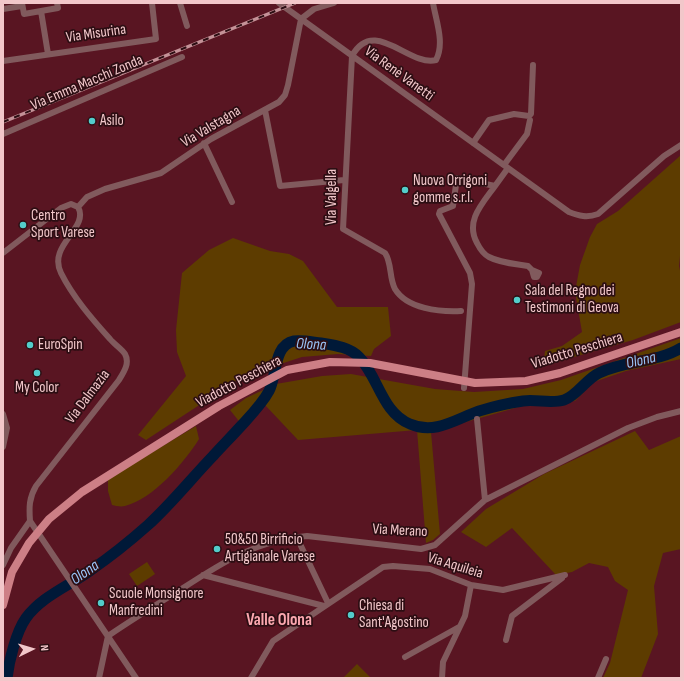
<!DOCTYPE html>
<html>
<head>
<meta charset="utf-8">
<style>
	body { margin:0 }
	#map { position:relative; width:684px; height:681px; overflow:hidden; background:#591522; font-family:"Sofia Sans Condensed",sans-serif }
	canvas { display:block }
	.frame { position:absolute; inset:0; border:4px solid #f2c7ca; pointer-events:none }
	.north { position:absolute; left:12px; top:629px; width:40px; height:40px; -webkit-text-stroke:3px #2c0e13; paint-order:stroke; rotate:85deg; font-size:11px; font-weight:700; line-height:16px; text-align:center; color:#f2c7ca }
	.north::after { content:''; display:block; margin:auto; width:14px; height:18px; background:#f2c7ca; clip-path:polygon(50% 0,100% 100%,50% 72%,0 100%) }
</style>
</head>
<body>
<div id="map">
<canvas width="684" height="681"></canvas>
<div class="frame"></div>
<div class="north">N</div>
</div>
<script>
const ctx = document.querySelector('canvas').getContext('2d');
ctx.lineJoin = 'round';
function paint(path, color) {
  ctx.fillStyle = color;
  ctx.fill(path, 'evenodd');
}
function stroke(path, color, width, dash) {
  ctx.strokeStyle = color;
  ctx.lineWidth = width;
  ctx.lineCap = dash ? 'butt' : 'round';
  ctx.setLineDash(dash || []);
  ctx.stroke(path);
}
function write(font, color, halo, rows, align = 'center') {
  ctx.font = font + ' "Sofia Sans Condensed",sans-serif';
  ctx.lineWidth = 3.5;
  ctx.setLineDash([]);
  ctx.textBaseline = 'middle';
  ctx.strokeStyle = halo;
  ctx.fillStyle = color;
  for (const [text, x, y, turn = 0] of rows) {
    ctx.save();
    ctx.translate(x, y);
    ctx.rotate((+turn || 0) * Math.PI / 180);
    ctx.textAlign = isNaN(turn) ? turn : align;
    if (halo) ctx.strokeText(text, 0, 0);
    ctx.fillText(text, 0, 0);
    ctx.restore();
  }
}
paint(new Path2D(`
	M 681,155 L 681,246 L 679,266 L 681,275 L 681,322 L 633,340 L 543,366 L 545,351 L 562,346 L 582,332 L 575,292 L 580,265 L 590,237 L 597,224 L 618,211 Z
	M 233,238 L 270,251 L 289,254 L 303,261 L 337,307 L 388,307 L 391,336 L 374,349 L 371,356 L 338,354 L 302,357 L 259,371 L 239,379 L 146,440 L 138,435 L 186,376 L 177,352 L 176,330 L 182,273 L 209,250 Z
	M 681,338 L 681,359 L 626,371 L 594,382 L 575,401 L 529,404 L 431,432 L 440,534 L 433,540 L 426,543 L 417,430 L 298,440 L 265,405 L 242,425 L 230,410 L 246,398 L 276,384 L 322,376 L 351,374 L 435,389 L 474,392 L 523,389 L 561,380 Z
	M 196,426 L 199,439 C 184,463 153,499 125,506 C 121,507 116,506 112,505 L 108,491 L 108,479 Z
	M 635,431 L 649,450 L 681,436 L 681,549 L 663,553 L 654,586 L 658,634 L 641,678 L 603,678 L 610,663 L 628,590 L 615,581 L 608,567 L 589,563 L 572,572 L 556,575 L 512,528 L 486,547 L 461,532 L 486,509 L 544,474 Z
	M 147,562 L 155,574 L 137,586 L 129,574 Z
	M 357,664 L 370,677 L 373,678 L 343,678 Z`), '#5d3c00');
stroke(new Path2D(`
	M 7,678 C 9,661 16,632 26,618 C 42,596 69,586 91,570 C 110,557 130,541 148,525 C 171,504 191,479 213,456 C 222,446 232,436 241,426 C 251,415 262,404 269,391 C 277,377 273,345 294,341 C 303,340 312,342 321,343 C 333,345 350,347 359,357 C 378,376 382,413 410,424 C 435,435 456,419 479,411 C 492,407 509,403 523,401 C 536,399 551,404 564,400 C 577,396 586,379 599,373 C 625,360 656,363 681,348`), '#001938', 11);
stroke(new Path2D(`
	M 22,3 L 24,14 L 58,8 L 57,3
	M 180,3 L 187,26
	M 279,3 L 569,212 C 579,216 587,218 598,214 L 664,156 L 681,145
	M 433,3 C 436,21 445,43 436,60 C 409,67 374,16 352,56 L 343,229 L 385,253 C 392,263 389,278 395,289 C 407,309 440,312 461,311
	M 3,9 L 22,6
	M 41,11 L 48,54
	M 3,61 L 156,39 L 152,3
	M 265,110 L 280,186 L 344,180
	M 3,134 L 182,57
	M 204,143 L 232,202
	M 473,143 L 489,120 L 514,114 L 529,116 L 531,114 L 533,65
	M 504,165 L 527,134 L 530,120
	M 495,186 C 482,204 465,221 477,243 C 480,249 483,254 489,257 C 500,263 516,264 528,266 L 532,270 L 534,277 L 537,277 L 539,273 L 532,270
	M 78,207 L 87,197 L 105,189 L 161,173 L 211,139 L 279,102 L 285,95 L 288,85 L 301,19 L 314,9 L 334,3
	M 3,253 L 61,208 L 71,204 L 78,207 C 90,228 47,245 61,273 C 73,297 92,319 110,339 C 114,344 122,349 125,354 C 130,363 124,372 119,380 L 36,486 C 29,498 29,507 30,521 L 136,678
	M 464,388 L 472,284 L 470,273 L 439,214 L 440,211 L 453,206 L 457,178 L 495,186 L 508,168
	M 3,414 L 7,428 L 3,447
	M 477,419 L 485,500
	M 301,546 L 328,603
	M 3,565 L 11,548 L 30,521
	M 203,575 L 324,606
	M 108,636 C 130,621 154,606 177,592 C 220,564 255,540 307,536 L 421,549 L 435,545 L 485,500 L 628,428 L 657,417 L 681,411
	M 506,640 L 512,616 L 562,578
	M 405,657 L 459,627
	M 99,678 L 108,636
	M 251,678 L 273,641 L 383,567 L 393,566 L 430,569 L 471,585 L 503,590 L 565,575
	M 442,678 L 443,662 L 465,616 L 471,585
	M 598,678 L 606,659`), '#815a5d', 6);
stroke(new Path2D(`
	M 3,605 L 12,572 L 29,543 L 49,519 L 82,492 L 219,406 L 287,370 L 330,362 L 370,363 L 475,383 L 526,381 L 560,373 L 681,332`), '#cd7f86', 8);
const rail = new Path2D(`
	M 3,122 L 295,3`);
stroke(rail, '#c49298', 3.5);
stroke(rail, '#2c0e13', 2, [6]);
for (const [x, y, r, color] of [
	[92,121,4,"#53cdcb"],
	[405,190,4,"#53cdcb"],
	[23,225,4,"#53cdcb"],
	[517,300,4,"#53cdcb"],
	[30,345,4,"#53cdcb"],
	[37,373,4,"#53cdcb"],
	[217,549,4,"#53cdcb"],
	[101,603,4,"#53cdcb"],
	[351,615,4,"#53cdcb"]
]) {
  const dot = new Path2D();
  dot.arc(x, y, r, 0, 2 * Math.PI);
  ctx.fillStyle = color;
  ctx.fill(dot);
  stroke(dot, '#2c0e13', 1.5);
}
write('15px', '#f2c7ca', '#2c0e13', [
	["Via Misurina",96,34,-8],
	["Via Renè Vanetti",399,74,36],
	["Via Emma Macchi Zonda",87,83,-23],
	["Via Valstagna",211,127,-31],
	["Via Valgella",332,197,-90],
	["Viadotto Peschiera",577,351,-17],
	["Viadotto Peschiera",239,382,-28],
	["Via Dalmazia",88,397,-53],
	["Via Merano",400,531,3],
	["Via Aquileia",455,566,17]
]);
write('15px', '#f2c7ca', '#2c0e13', [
	["Asilo",100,121],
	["Nuova Orrigoni",413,181],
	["gomme s.r.l.",413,198],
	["Centro",31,216],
	["Sport Varese",31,233],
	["Sala del Regno dei",525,291],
	["Testimoni di Geova",525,308],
	["EuroSpin",38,345],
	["My Color",37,388,"center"],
	["50&50 Birrificio",225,540],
	["Artigianale Varese",225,557],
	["Scuole Monsignore",109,594],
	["Manfredini",109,611],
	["Chiesa di",359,606],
	["Sant'Agostino",359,623]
], 'left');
write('italic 16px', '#99c4f8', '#2c0e13', [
	["Olona",311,345,3],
	["Olona",641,361,-13],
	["Olona",85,573,-35]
]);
write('bold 17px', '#fca8b0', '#2c0e13', [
	["Valle Olona",279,621]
]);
</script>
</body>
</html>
